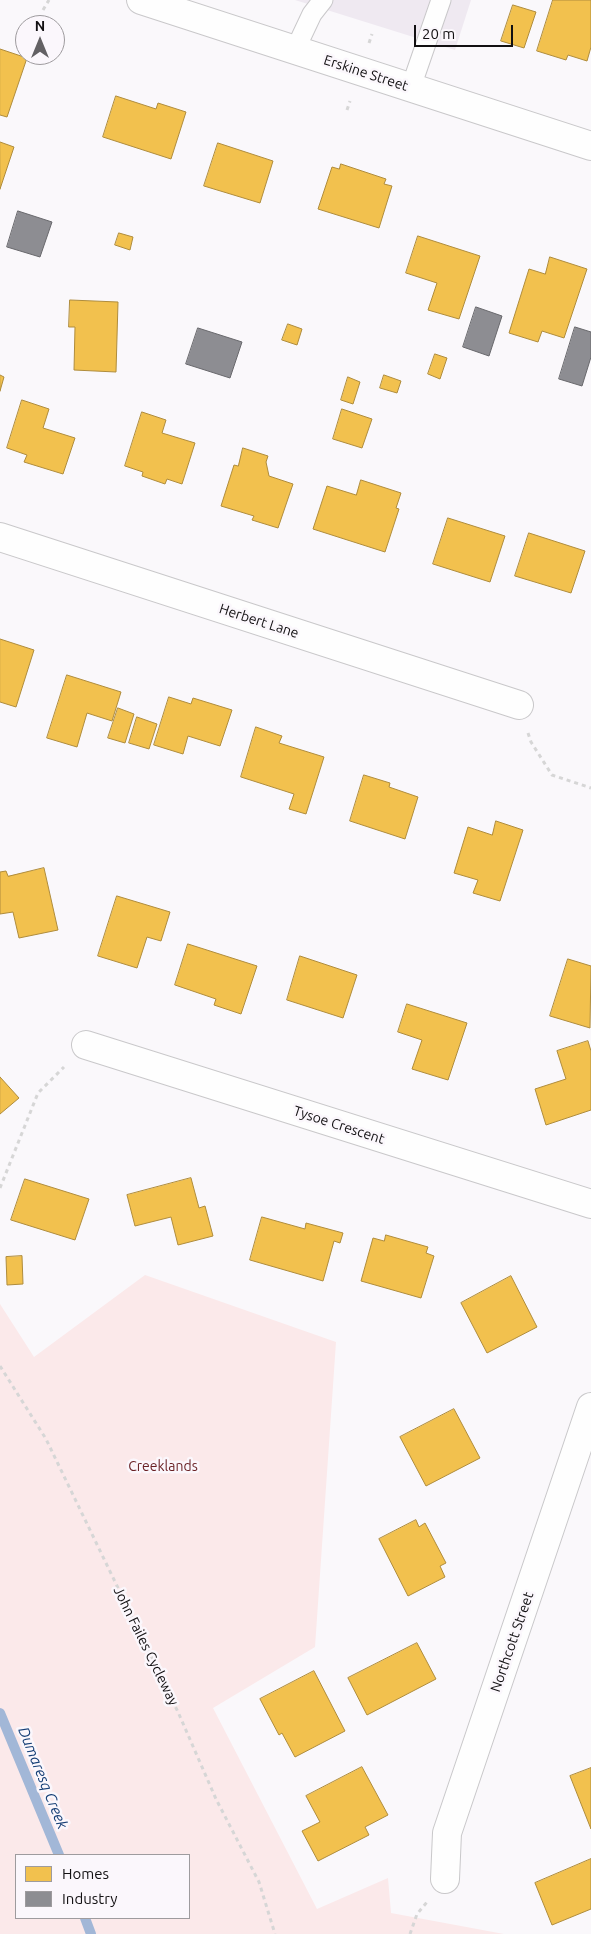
<!DOCTYPE html>
<html>
<head>
<meta charset="utf-8">
<style>
	body { margin:0 }
	#map { position:relative; width:591px; height:1934px; overflow:hidden; background:#faf8fb; font-family:Ubuntu,sans-serif }
	canvas { display:block }
	.legend { position:absolute; left:15px; top:1854px; width:175px; height:65px; box-sizing:border-box; background:#fbf7fc; border:1px solid #9e9b9e; margin:0; padding:6px 9px; list-style:none; font-size:15px; color:#121012 }
	.legend li { display:flex; align-items:center; gap:10px; height:25px }
	.legend b { width:25px; border:1px solid #9e9b9e }
	.north { position:absolute; left:15px; top:15px; width:50px; height:50px; box-sizing:border-box; background:#fbf7fc; border:1px solid #9e9b9e; border-radius:50%; rotate:0deg; font-size:14px; font-weight:700; line-height:20px; text-align:center; color:#121012 }
	.north::after { content:''; display:block; margin:auto; width:18px; height:22px; background:#636164; clip-path:polygon(50% 0,100% 100%,50% 72%,0 100%) }
	.scale { position:absolute; left:414px; top:25px; width:99px; height:22px; box-sizing:border-box; border:2px solid #121012; border-top:0; padding-left:6px; font-size:15px; line-height:18px; white-space:nowrap; color:#121012; -webkit-text-stroke:4px #fbf7fc; paint-order:stroke }
</style>
</head>
<body>
<div id="map">
<canvas width="591" height="1934"></canvas>
<ul class="legend">
<li><b style="height:14px;background:#f2c14e"></b>Homes</li>
<li><b style="height:14px;background:#8d8d92"></b>Industry</li>
</ul>
<div class="north">N</div>
<div class="scale">20 m</div>
</div>
<script>
const ctx = document.querySelector('canvas').getContext('2d');
ctx.lineJoin = 'round';
function paint(path, color) {
  ctx.fillStyle = color;
  ctx.fill(path, 'evenodd');
}
function stroke(path, color, width, dash) {
  ctx.strokeStyle = color;
  ctx.lineWidth = width;
  ctx.lineCap = dash ? 'butt' : 'round';
  ctx.setLineDash(dash || []);
  ctx.stroke(path);
}
function write(font, color, halo, rows, align = 'center') {
  ctx.font = font + ' Ubuntu,sans-serif';
  ctx.lineWidth = 5;
  ctx.setLineDash([]);
  ctx.textBaseline = 'middle';
  ctx.strokeStyle = halo;
  ctx.fillStyle = color;
  for (const [text, x, y, turn = 0] of rows) {
    ctx.save();
    ctx.translate(x, y);
    ctx.rotate((+turn || 0) * Math.PI / 180);
    ctx.textAlign = isNaN(turn) ? turn : align;
    if (halo) ctx.strokeText(text, 0, 0);
    ctx.fillText(text, 0, 0);
    ctx.restore();
  }
}
paint(new Path2D(`
	M 295,0 L 471,0 L 455,50 Z`), '#efe9f1');
paint(new Path2D(`
	M 145,1275 L 336,1342 L 315,1647 L 213,1708 L 317,1909 L 388,1878 L 391,1913 L 504,1934 L 0,1934 L 0,1304 L 34,1357 ZM 16,1855 L 189,1855 L 189,1918 L 16,1918 Z`), '#fbe9ea');
const homes = new Path2D(`
	M 553,0 L 591,0 L 591,47 L 587,61 L 568,55 L 566,60 L 537,51 Z
	M 513,5 L 536,12 L 524,48 L 501,41 Z
	M 0,49 L 27,58 L 7,117 L 0,115 Z
	M 116,96 L 156,109 L 158,103 L 186,112 L 171,159 L 103,137 Z
	M 0,142 L 14,147 L 0,189 Z
	M 218,143 L 273,161 L 260,203 L 204,186 Z
	M 341,164 L 386,179 L 384,184 L 392,186 L 379,228 L 318,209 L 332,167 L 339,169 Z
	M 119,233 L 133,237 L 130,250 L 115,245 Z
	M 418,236 L 480,256 L 459,319 L 428,310 L 437,283 L 406,273 Z
	M 550,257 L 587,269 L 564,338 L 542,331 L 538,342 L 509,333 L 529,269 L 545,274 Z
	M 70,300 L 118,302 L 116,372 L 74,370 L 75,327 L 69,327 Z
	M 288,324 L 302,329 L 297,345 L 282,340 Z
	M 435,354 L 447,358 L 440,379 L 428,374 Z
	M 0,375 L 4,377 L 0,391 Z
	M 384,375 L 401,381 L 397,393 L 380,388 Z
	M 348,377 L 360,382 L 353,404 L 341,400 Z
	M 22,400 L 49,409 L 43,428 L 75,438 L 63,474 L 24,462 L 27,455 L 7,448 Z
	M 342,409 L 372,419 L 362,448 L 333,439 Z
	M 142,412 L 166,420 L 162,433 L 195,443 L 182,484 L 167,479 L 165,484 L 142,476 L 143,472 L 125,466 Z
	M 243,448 L 268,456 L 266,462 L 269,476 L 293,484 L 278,528 L 252,520 L 254,516 L 221,506 L 234,465 L 238,466 Z
	M 361,480 L 401,493 L 396,508 L 399,509 L 385,552 L 313,529 L 327,486 L 356,495 Z
	M 448,518 L 505,536 L 490,582 L 433,564 Z
	M 529,533 L 585,551 L 571,593 L 515,576 Z
	M 0,639 L 34,650 L 16,707 L 0,702 Z
	M 67,675 L 121,692 L 112,721 L 87,713 L 77,747 L 47,738 Z
	M 169,697 L 191,704 L 193,698 L 232,710 L 220,746 L 188,736 L 183,754 L 154,745 Z
	M 118,708 L 134,714 L 125,743 L 108,738 Z
	M 137,717 L 157,724 L 149,749 L 129,743 Z
	M 256,727 L 282,736 L 279,743 L 324,757 L 306,814 L 289,809 L 294,794 L 241,777 Z
	M 364,775 L 390,783 L 389,787 L 418,797 L 405,839 L 350,821 Z
	M 496,821 L 523,830 L 500,901 L 473,893 L 478,880 L 454,873 L 468,827 L 492,835 Z
	M 44,868 L 58,930 L 19,938 L 13,912 L 0,914 L 0,872 L 6,871 L 8,876 Z
	M 117,896 L 170,912 L 161,941 L 147,937 L 137,968 L 98,956 Z
	M 188,944 L 257,966 L 241,1014 L 214,1005 L 216,999 L 175,985 Z
	M 300,956 L 357,975 L 343,1018 L 287,1000 Z
	M 568,959 L 591,966 L 590,1028 L 550,1016 Z
	M 407,1004 L 467,1023 L 448,1080 L 412,1069 L 422,1040 L 398,1032 Z
	M 588,1041 L 591,1051 L 591,1110 L 546,1125 L 535,1089 L 566,1079 L 557,1051 Z
	M 0,1077 L 19,1098 L 0,1114 Z
	M 191,1178 L 199,1208 L 205,1206 L 213,1236 L 178,1245 L 171,1217 L 135,1226 L 127,1195 Z
	M 25,1179 L 89,1199 L 75,1240 L 11,1220 Z
	M 262,1217 L 305,1229 L 306,1223 L 343,1233 L 340,1243 L 334,1241 L 323,1281 L 250,1260 Z
	M 386,1235 L 428,1247 L 426,1253 L 434,1256 L 421,1298 L 361,1281 L 373,1238 L 384,1241 Z
	M 22,1256 L 23,1284 L 7,1285 L 6,1257 Z
	M 511,1276 L 537,1327 L 487,1353 L 461,1303 Z
	M 454,1409 L 480,1458 L 426,1486 L 400,1437 Z
	M 416,1520 L 419,1527 L 425,1523 L 446,1563 L 440,1566 L 445,1577 L 408,1596 L 379,1539 Z
	M 417,1643 L 436,1679 L 367,1715 L 348,1678 Z
	M 314,1671 L 345,1731 L 295,1757 L 282,1733 L 279,1735 L 260,1699 Z
	M 362,1767 L 388,1815 L 365,1827 L 369,1835 L 318,1861 L 302,1831 L 320,1822 L 306,1796 Z
	M 591,1768 L 591,1829 L 570,1776 Z
	M 591,1859 L 591,1909 L 552,1925 L 535,1883 Z`);
paint(homes, '#f2c14e');
stroke(homes, '#af8c3c', 1);
const industry = new Path2D(`
	M 18,211 L 52,222 L 40,257 L 7,247 Z
	M 476,307 L 502,316 L 489,356 L 463,347 Z
	M 575,327 L 591,332 L 591,357 L 582,386 L 559,379 Z
	M 198,328 L 242,342 L 230,378 L 186,364 Z`);
paint(industry, '#8d8d92');
stroke(industry, '#68686c', 1);
stroke(new Path2D(`
	M 0,1713 L 59,1855
	M 85,1918 L 91,1934`), '#a2b7d7', 10);
const service = new Path2D(`
	M 295,50 L 312,14 L 323,0
	M 411,87 L 441,0`);
const minor = new Path2D(`
	M 0,537 L 519,705
	M 86,1045 L 591,1204
	M 445,1879 L 447,1833 L 591,1407`);
const tertiary = new Path2D(`
	M 141,0 L 591,146`);
stroke(service, '#c9c8ca', 21);
stroke(minor, '#c9c8ca', 30);
stroke(tertiary, '#c9c8ca', 30);
stroke(new Path2D(`
	M 43,10 L 49,0
	M 369,43 L 372,34
	M 347,110 L 350,101
	M 528,733 L 531,742 L 552,775 L 591,788
	M 0,1188 L 38,1093 L 64,1067
	M 0,1366 L 46,1439 L 178,1712 L 216,1799 L 259,1882 L 275,1934
	M 410,1934 L 417,1914 L 427,1902`), '#d6d6d6', 3, [4, 4]);
stroke(service, '#fefefe', 19);
stroke(minor, '#fefefe', 28);
stroke(tertiary, '#fefefe', 28);
write('14px', '#121012', '#fbf7fc', [
	["Erskine Street",366,73,18],
	["Herbert Lane",259,621,18],
	["Tysoe Crescent",339,1125,18],
	["Northcott Street",512,1642,-71],
	["John Failes Cycleway",146,1646,64]
]);
write('14px', '#681f23', '#fbf7fc', [
	["Creeklands",163,1466]
]);
write('italic 15px', '#163f76', '#fbf7fc', [
	["Dumaresq Creek",43,1778,68]
]);
</script>
</body>
</html>
